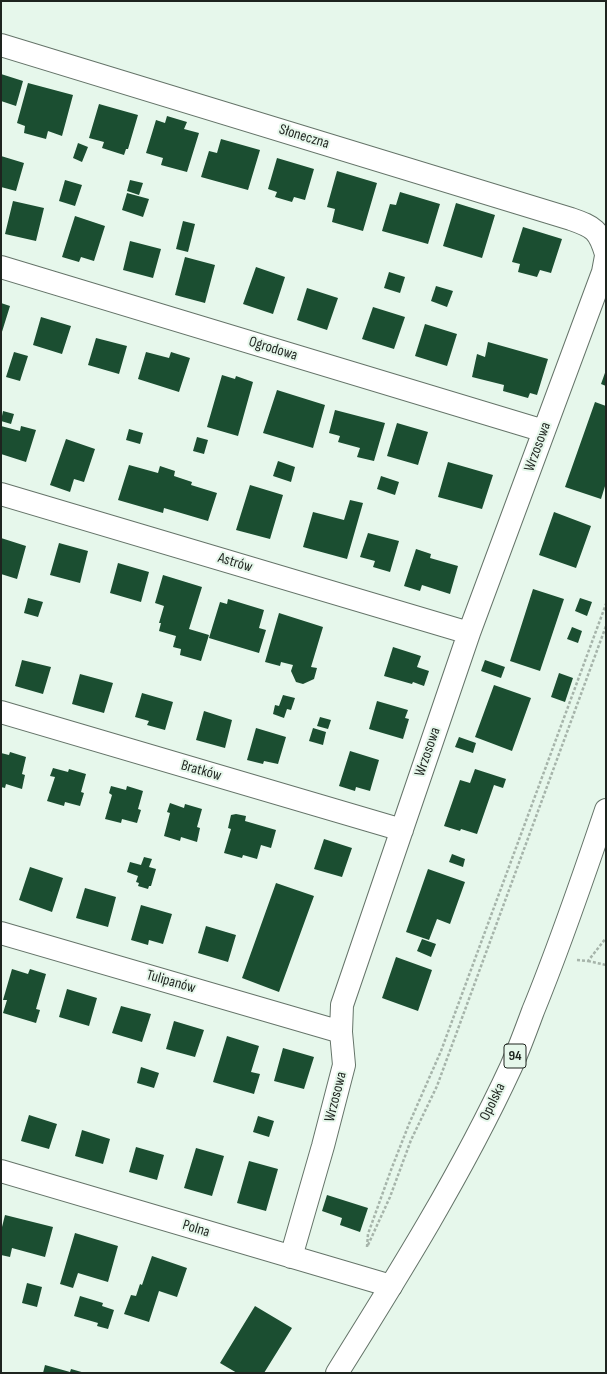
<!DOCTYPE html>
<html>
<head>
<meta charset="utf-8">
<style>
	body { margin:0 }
	#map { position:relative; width:607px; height:1374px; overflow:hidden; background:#e6f7eb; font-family:"Sofia Sans Condensed",sans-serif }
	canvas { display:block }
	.frame { position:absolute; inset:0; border:2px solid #1e241f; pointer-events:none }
</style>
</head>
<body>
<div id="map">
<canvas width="607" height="1374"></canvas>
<div class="frame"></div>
</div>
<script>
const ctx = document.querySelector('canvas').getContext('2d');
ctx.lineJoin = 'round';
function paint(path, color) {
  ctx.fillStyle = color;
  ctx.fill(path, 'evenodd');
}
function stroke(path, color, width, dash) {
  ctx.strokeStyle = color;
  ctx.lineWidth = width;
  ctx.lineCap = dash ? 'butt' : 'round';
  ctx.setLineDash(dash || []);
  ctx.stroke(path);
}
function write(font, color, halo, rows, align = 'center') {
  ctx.font = font + ' "Sofia Sans Condensed",sans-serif';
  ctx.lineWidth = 4;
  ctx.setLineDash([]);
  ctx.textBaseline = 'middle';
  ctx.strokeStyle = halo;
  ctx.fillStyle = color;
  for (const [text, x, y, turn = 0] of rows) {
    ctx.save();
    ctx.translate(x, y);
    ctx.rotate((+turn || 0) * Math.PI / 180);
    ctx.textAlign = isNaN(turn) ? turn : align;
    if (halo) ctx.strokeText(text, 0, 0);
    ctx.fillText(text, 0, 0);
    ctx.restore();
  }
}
paint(new Path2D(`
	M 1,74 L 23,81 L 16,106 L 1,101 Z
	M 28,83 L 73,95 L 62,136 L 48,131 L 46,139 L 24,133 L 25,126 L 17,123 Z
	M 99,104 L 138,115 L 128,149 L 126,149 L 124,155 L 102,148 L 104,142 L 89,138 Z
	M 167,116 L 187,122 L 184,129 L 199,133 L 187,172 L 161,165 L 163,158 L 146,153 L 156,120 L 165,123 Z
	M 221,139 L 260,150 L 248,190 L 201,177 L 209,151 L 217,153 Z
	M 78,143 L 88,147 L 82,162 L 73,158 Z
	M 1,156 L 24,163 L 16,191 L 1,187 Z
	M 277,158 L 314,169 L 305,200 L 294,197 L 292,202 L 275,197 L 277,192 L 268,189 Z
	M 337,171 L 377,183 L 363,231 L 332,222 L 335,209 L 327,207 Z
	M 65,180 L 82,185 L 75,206 L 59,201 Z
	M 130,180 L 143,183 L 139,195 L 127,191 Z
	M 400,192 L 440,204 L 428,244 L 382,231 L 390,204 L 396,205 Z
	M 127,193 L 149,199 L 143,217 L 122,210 Z
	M 13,201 L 44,208 L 36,241 L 5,234 Z
	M 456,203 L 495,215 L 482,258 L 443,246 Z
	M 75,216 L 105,226 L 94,261 L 81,257 L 79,262 L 62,257 Z
	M 183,221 L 195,224 L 188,252 L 176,249 Z
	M 523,227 L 562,239 L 551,273 L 540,270 L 537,277 L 518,272 L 520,264 L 512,262 Z
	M 130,241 L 161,249 L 153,278 L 123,270 Z
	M 185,257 L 215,265 L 205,303 L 175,295 Z
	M 256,267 L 285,277 L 273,314 L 243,304 Z
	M 389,272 L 405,277 L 400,293 L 384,288 Z
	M 436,286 L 453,291 L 447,307 L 431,301 Z
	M 307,288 L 338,298 L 327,330 L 297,320 Z
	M 1,303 L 10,306 L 1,335 Z
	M 373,307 L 405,317 L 394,349 L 362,339 Z
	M 41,317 L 71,326 L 62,354 L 33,345 Z
	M 425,324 L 457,334 L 447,366 L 415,356 Z
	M 96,338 L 127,346 L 119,374 L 88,365 Z
	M 488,342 L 548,359 L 537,395 L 530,393 L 528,398 L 503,391 L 504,385 L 472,377 L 477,354 L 485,357 Z
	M 14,352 L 28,356 L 20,381 L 6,377 Z
	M 146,352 L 169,358 L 171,352 L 190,358 L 179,392 L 138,379 Z
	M 606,370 L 606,386 L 601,384 Z
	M 222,375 L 235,379 L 236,376 L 253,382 L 238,436 L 207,427 Z
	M 277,390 L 325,405 L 313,448 L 263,433 Z
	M 595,402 L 606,406 L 606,483 L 601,499 L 565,487 Z
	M 335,410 L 385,423 L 374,461 L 357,457 L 360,448 L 338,442 L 340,436 L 329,433 Z
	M 3,411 L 14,414 L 11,424 L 1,421 Z
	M 397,423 L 428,432 L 418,465 L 387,456 Z
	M 1,426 L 20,431 L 21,426 L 36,430 L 26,462 L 1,454 Z
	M 129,429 L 143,433 L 140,444 L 126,440 Z
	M 197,437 L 208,440 L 204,454 L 193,451 Z
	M 66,439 L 95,449 L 84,482 L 74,479 L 70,492 L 50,485 Z
	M 278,461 L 295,467 L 291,482 L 273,476 Z
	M 448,462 L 493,475 L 482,509 L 438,497 Z
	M 129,465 L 158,473 L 160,466 L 175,471 L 174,476 L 192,482 L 191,485 L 217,493 L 208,521 L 164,508 L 163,513 L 118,500 Z
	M 381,476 L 399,482 L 395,495 L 377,489 Z
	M 250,485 L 283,495 L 270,539 L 236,530 Z
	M 350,500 L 363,503 L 347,559 L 303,547 L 313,512 L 344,520 Z
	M 554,512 L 591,526 L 576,568 L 539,555 Z
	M 368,533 L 399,541 L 390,572 L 373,567 L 375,561 L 360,557 Z
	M 1,538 L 26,546 L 17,579 L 1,574 Z
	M 59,543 L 88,551 L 80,583 L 50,575 Z
	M 416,549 L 431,554 L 430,558 L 458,566 L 450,594 L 422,585 L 420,591 L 404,586 Z
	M 118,563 L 149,572 L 141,602 L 110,593 Z
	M 163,575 L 202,587 L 189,629 L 209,635 L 201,661 L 180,655 L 181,649 L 173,647 L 176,636 L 159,631 L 161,623 L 159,623 L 164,606 L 155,603 Z
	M 533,589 L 564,599 L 540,671 L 510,661 Z
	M 28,598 L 43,602 L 38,617 L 24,613 Z
	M 580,598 L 592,602 L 587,616 L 575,611 Z
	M 228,599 L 264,610 L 259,628 L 266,630 L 259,653 L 209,638 L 220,602 L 227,604 Z
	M 279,613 L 323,627 L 311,667 L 317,668 L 314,679 L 303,684 L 296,682 L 291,671 L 293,665 L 281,662 L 280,666 L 265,662 Z
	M 572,627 L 582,631 L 578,643 L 567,639 Z
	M 393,647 L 421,656 L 417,667 L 429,671 L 424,686 L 413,682 L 412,684 L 384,676 Z
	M 22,660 L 51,667 L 43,694 L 15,686 Z
	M 485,660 L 505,667 L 501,678 L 481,671 Z
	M 559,673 L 573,678 L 565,702 L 551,697 Z
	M 80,674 L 113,683 L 104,713 L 72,704 Z
	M 494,685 L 531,698 L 512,751 L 475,737 Z
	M 142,693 L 173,702 L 165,730 L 147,725 L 149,721 L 135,717 Z
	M 283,695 L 295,698 L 291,710 L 287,709 L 284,718 L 273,714 L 275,705 L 279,706 Z
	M 377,701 L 408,710 L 405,718 L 409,719 L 403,739 L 369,729 Z
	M 204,711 L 232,720 L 225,748 L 196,740 Z
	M 320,717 L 331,720 L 328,729 L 317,726 Z
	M 256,728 L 286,737 L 278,764 L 264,761 L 263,764 L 247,760 Z
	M 313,728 L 326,732 L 323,745 L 309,741 Z
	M 459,737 L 476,743 L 473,753 L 455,747 Z
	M 350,751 L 379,760 L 370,791 L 356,787 L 355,791 L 339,786 Z
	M 10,752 L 26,757 L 22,774 L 25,775 L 22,789 L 6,784 L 5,788 L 1,787 L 1,753 L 9,755 Z
	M 53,768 L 68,772 L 69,769 L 86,774 L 81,792 L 84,793 L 80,806 L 65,802 L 64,806 L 47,801 L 55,777 L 50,776 Z
	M 475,769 L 506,779 L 503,788 L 494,785 L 477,834 L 461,829 L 460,831 L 444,826 L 460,780 L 470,783 Z
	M 111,786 L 126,790 L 127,786 L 143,791 L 138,809 L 141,810 L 137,823 L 122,819 L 121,823 L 105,819 L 112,795 L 109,793 Z
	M 170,803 L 184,808 L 185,804 L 202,809 L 197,827 L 200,828 L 197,842 L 181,837 L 180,841 L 164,836 L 170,813 L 167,812 Z
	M 236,814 L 246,816 L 245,821 L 276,830 L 271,848 L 261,845 L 257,859 L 243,855 L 242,858 L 224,853 L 231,829 L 228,828 L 231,815 Z
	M 324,839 L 352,848 L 342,877 L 314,869 Z
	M 452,854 L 465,859 L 463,867 L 449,862 Z
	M 144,857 L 152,859 L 149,867 L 156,869 L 151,886 L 149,886 L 148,889 L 138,886 L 139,883 L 136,882 L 138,876 L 127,872 L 130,862 L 141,865 Z
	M 30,867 L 63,878 L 52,912 L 19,900 Z
	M 428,869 L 465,882 L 450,924 L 437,919 L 429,940 L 406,932 Z
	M 276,883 L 314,896 L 279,992 L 242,978 Z
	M 85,888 L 116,897 L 108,927 L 76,918 Z
	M 141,905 L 172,914 L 163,944 L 149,940 L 148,945 L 131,940 Z
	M 206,926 L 236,935 L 228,962 L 198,953 Z
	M 422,939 L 436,944 L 431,957 L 417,951 Z
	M 396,957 L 432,970 L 418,1011 L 382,998 Z
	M 12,969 L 28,974 L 30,969 L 46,974 L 36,1009 L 40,1010 L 36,1023 L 3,1013 L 7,1000 L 3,1000 Z
	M 67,989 L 97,998 L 89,1026 L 59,1017 Z
	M 121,1006 L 151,1014 L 142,1042 L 112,1033 Z
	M 174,1021 L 204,1030 L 195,1057 L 166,1049 Z
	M 227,1036 L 259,1046 L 251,1072 L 260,1074 L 254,1094 L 213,1082 Z
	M 283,1048 L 314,1057 L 304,1089 L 274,1081 Z
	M 141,1067 L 159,1073 L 154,1088 L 137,1083 Z
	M 29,1115 L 57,1124 L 49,1149 L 21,1141 Z
	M 258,1116 L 274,1121 L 269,1137 L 253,1132 Z
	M 82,1130 L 110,1139 L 103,1164 L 75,1156 Z
	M 136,1147 L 164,1155 L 157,1180 L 129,1172 Z
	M 196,1148 L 224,1156 L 212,1196 L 184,1188 Z
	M 249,1161 L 278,1169 L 266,1211 L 237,1203 Z
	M 327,1195 L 368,1208 L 360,1232 L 340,1225 L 342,1218 L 322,1211 Z
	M 5,1215 L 53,1227 L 45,1257 L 12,1248 L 10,1257 L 1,1255 L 1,1231 Z
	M 75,1233 L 118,1246 L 108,1282 L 78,1273 L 73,1288 L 60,1284 Z
	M 152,1256 L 187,1268 L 177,1297 L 159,1291 L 149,1322 L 124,1314 L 131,1295 L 136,1296 L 140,1284 L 142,1285 Z
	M 27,1283 L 42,1287 L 37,1307 L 22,1303 Z
	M 80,1296 L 103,1303 L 102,1306 L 114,1310 L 108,1329 L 97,1326 L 98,1323 L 74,1316 Z
	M 255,1306 L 292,1328 L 264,1373 L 237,1373 L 220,1363 Z
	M 45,1365 L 70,1372 L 71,1369 L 85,1373 L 43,1373 Z`), '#1b4e31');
const minor = new Path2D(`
	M 1,45 L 571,219 C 594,227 599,230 606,254
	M 1,267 L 544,431
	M 1,494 L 469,633
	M 1,712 L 402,830
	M 1,933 L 341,1032
	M 1,1171 L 391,1286
	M 291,1257 L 323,1146 L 344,1065 L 341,1032 L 342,1005 L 469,633 L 603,272 L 606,256`);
const primary = new Path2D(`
	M 337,1373 C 399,1274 462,1173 511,1067 C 519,1049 526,1030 533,1011 C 560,945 583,878 606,810`);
stroke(minor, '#657469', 24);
stroke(primary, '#657469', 24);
stroke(new Path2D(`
	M 577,960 L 588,961 L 606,938
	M 588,961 L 606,965
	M 368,1245 L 390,1197 L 411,1140 L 437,1086 L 606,626
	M 367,1247 L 368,1234 L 391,1170 L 409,1124 L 441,1051 L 606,604`), '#a6b4aa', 2.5, [3, 2]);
stroke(minor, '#fff', 22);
stroke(primary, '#fff', 22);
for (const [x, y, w] of [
	[515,1056,22]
]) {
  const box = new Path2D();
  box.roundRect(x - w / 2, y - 12, w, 24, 3);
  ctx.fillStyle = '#e6f7eb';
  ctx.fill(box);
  stroke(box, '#1e241f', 1);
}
write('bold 14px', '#1e241f', null, [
	["94",515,1056]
]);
write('15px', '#1e241f', '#e6f7eb', [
	["Słoneczna",304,137,17],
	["Ogrodowa",273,349,17],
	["Wrzosowa",538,447,-70],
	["Astrów",235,563,17],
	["Wrzosowa",428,752,-71],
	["Bratków",201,771,16],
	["Tulipanów",171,982,16],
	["Wrzosowa",336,1097,-76],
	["Opolska",493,1102,-64],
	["Polna",196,1229,17]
]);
</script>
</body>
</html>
